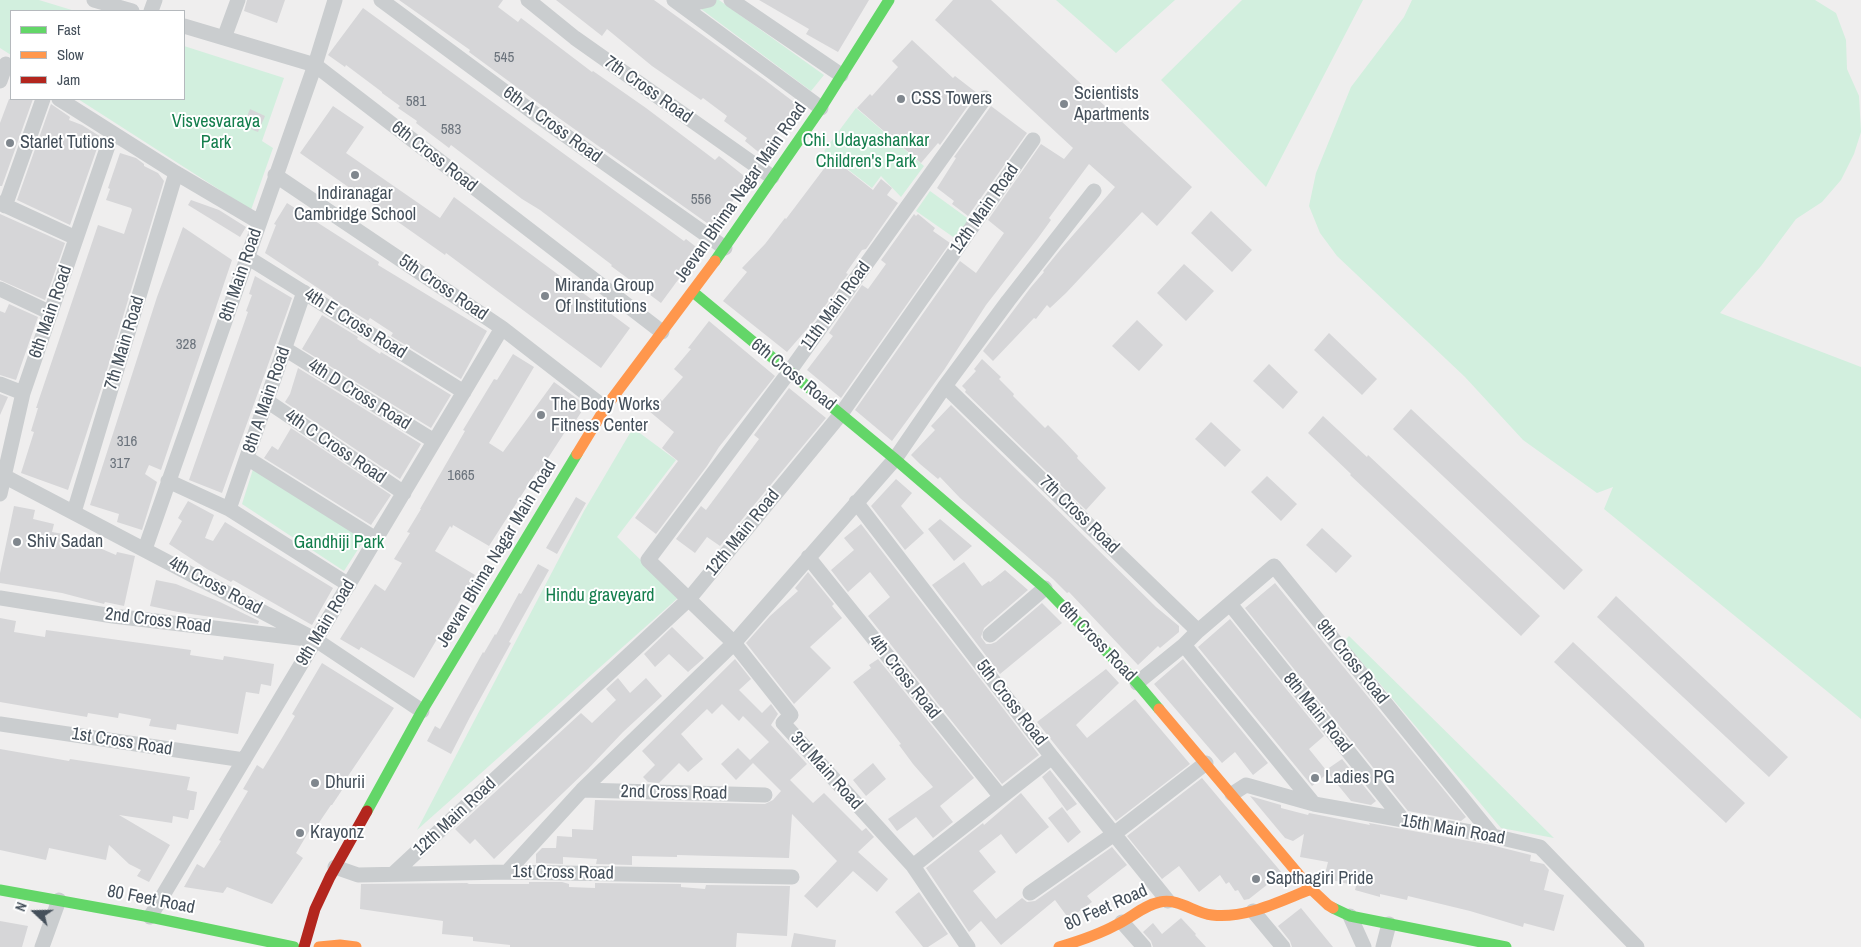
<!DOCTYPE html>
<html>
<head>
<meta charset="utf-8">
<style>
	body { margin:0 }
	#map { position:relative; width:1861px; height:947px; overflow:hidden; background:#efeeee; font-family:"Archivo Narrow",sans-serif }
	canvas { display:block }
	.legend { position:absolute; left:10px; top:10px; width:175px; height:90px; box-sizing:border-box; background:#fff; border:1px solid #b5b9bd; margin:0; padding:6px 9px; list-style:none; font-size:15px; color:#45505b }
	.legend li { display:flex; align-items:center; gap:10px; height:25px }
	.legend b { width:25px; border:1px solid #b5b9bd }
	.north { position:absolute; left:10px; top:887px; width:50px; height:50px; -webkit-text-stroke:4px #fff; paint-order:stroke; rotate:291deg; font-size:14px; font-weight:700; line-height:20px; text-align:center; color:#45505b }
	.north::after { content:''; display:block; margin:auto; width:18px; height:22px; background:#45505b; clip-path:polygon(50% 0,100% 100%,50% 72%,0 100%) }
</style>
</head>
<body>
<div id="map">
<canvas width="1861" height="947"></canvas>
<ul class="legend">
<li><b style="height:6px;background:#63d668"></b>Fast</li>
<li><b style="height:6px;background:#ff974d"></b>Slow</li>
<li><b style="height:6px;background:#b3261e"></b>Jam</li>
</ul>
<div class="north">N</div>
</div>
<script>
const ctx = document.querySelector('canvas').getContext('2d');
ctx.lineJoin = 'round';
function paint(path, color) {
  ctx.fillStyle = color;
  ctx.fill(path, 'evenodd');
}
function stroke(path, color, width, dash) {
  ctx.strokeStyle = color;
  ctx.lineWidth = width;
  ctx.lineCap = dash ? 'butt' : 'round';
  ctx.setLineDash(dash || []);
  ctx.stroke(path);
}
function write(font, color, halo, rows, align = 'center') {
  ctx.font = font + ' "Archivo Narrow",sans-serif';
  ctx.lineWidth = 4;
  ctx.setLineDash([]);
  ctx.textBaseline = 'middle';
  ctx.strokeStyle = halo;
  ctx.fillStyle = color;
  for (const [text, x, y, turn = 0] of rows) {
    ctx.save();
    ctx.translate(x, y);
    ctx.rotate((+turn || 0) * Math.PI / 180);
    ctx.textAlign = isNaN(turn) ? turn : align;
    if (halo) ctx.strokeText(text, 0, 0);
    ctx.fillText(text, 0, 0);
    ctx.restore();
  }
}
paint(new Path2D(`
	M 0,0 L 39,0 L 75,11 L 11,11 L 11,55 L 0,48 Z
	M 689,0 L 719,0 L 824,75 L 811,91 Z
	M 1056,0 L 1175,0 L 1116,53 Z
	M 1242,0 L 1363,0 L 1266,187 L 1161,80 Z
	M 1412,0 L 1815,0 L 1836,13 L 1846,40 L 1847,69 L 1859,96 L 1861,132 L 1854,154 L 1841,180 L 1822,202 L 1796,219 L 1761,266 L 1720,313 L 1861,367 L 1861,719 L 1604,509 L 1613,487 L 1597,493 L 1523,440 L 1465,377 L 1337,256 L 1320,233 L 1309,206 L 1316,173 L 1351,87 L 1404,17 Z
	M 184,46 L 284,78 L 262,141 L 273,148 L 251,210 L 78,99 L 184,99 Z
	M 856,108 L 924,166 L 901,197 L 881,176 L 872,188 L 824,151 Z
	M 930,191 L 970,220 L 956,239 L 916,211 Z
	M 633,428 L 676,460 L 617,537 L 679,597 L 417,830 L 584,511 Z
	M 254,466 L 366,537 L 344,571 L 242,504 Z
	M 1349,636 L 1554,838 L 1501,828 L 1344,641 Z`), '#d2efde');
paint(new Path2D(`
	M 247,0 L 285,0 L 277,23 L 244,11 Z
	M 399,0 L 503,0 L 498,7 L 518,22 L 521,18 L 592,72 L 593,71 L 646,108 L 715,160 L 719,156 L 748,179 L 714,228 L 556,116 L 469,52 L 470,50 Z
	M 556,0 L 654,0 L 765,80 L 799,106 L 762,155 L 745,141 L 747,138 L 724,121 L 727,116 L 703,98 L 701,100 L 652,66 L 607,29 L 602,36 Z
	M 759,0 L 869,0 L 838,52 L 806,34 L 809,29 Z
	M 953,0 L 991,0 L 1192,187 L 1157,226 L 1142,212 L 1066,293 L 1050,308 L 1047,305 L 1036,319 L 1034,318 L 993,361 L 983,351 L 1031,287 L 1044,272 L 1043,271 L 1060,250 L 1115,187 L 1089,164 L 1049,218 L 1051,220 L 1038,238 L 986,305 L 944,370 L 892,441 L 855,410 L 960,261 L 976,273 L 1004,233 L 988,220 L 1041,144 L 1064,159 L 1073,148 L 935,20 Z
	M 363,8 L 684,241 L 686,239 L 700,250 L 661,303 L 611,266 L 612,265 L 540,210 L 522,199 L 451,145 L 449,148 L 416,123 L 417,121 L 398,108 L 400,106 L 382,93 L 382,92 L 346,65 L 345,67 L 328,55 Z
	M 912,40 L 953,78 L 955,76 L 977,93 L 940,145 L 938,143 L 921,163 L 857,108 L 870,94 L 872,96 L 898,67 L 892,61 Z
	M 9,99 L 33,99 L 2,186 L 0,186 L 0,123 Z
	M 51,104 L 70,117 L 69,120 L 82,125 L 101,137 L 70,225 L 17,200 Z
	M 333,106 L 364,127 L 346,153 L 440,218 L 454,197 L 630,328 L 601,368 L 446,253 L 445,255 L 300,153 Z
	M 991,106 L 1027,133 L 968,216 L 952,204 L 954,201 L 937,188 L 956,158 L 954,157 Z
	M 250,109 L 265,116 L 258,132 L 243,126 Z
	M 120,153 L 136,158 L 144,164 L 144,166 L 158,173 L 164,181 L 103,383 L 68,490 L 21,473 L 34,432 L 31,431 L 38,408 L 36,408 L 98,225 L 124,234 L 132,210 L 131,208 L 106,200 L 110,189 L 108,188 Z
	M 829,162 L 837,168 L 840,164 L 873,190 L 881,179 L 892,188 L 887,195 L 898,203 L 866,249 L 862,250 L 848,270 L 846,273 L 848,274 L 814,321 L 787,352 L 723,301 L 747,272 L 742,268 L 765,244 L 785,218 L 786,219 Z
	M 191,200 L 219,210 L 246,227 L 240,237 L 188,205 Z
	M 287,203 L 379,262 L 378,265 L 487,331 L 461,379 L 391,336 L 393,333 L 370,318 L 368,321 L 332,299 L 333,298 L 265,253 L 276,225 L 274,224 Z
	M 1211,211 L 1252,250 L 1232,272 L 1191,233 Z
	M 0,214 L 65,243 L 45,300 L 0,280 Z
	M 914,214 L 916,216 L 918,214 L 935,228 L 933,231 L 950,243 L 841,398 L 807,370 L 833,336 L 829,333 L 862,285 L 868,289 L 886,264 L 881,260 Z
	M 183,227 L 232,260 L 161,470 L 149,465 L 145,474 L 157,482 L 142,530 L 117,522 L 119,514 L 90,505 L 157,297 Z
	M 1184,264 L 1214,291 L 1186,321 L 1157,293 Z
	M 255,276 L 292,298 L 222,493 L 189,480 L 248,312 L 246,311 L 252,295 L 249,294 Z
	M 9,304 L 38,317 L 16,380 L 0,375 L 0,311 L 5,313 Z
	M 322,315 L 358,337 L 357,339 L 368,346 L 380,354 L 381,352 L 451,395 L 431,428 L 302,349 Z
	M 1137,320 L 1163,345 L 1139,371 L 1112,346 Z
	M 709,321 L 775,376 L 719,447 L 707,466 L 656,534 L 635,518 L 678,461 L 662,448 L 674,432 L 649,411 L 660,399 L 662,401 L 683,377 L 674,369 L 691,349 L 688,348 Z
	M 1329,333 L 1377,379 L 1362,395 L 1314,350 Z
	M 513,354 L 534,367 L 489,443 L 503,452 L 554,382 L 586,405 L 574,423 L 572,421 L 539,472 L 537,471 L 489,546 L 453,525 L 452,528 L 450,526 L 435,551 L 475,575 L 414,678 L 361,647 L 359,650 L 340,639 L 375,584 L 385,591 L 402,563 L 394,559 L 410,533 L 407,532 L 421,509 L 420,509 L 465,431 L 463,430 L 494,379 L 497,380 Z
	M 982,359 L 1001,377 L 999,379 L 1014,394 L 1013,396 L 1045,428 L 1048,425 L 1062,439 L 1078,456 L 1077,458 L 1106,488 L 1086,510 L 965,392 L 966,390 L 962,386 L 976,371 L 974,369 Z
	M 1269,364 L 1298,392 L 1283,409 L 1253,381 Z
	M 298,368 L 421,444 L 400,479 L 285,402 L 290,394 Z
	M 789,388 L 826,418 L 720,546 L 707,537 L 695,553 L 676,539 L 701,506 L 706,510 L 759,439 L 754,435 Z
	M 0,394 L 8,397 L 0,415 Z
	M 951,405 L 1156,607 L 1179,626 L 1179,632 L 1160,648 L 1158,646 L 1138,665 L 1069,592 L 1067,593 L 1053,579 L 960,498 L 940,477 L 938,479 L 920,464 L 911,455 L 935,430 L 931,426 Z
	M 1411,409 L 1583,570 L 1564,590 L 1393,429 Z
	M 1323,416 L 1367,457 L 1368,455 L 1540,616 L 1521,636 L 1350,475 L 1351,474 L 1308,433 Z
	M 1211,422 L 1241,450 L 1225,467 L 1195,439 Z
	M 291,428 L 391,495 L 371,525 L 264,458 L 272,446 L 278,450 Z
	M 1267,476 L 1297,504 L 1281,521 L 1251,492 Z
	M 896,479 L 912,493 L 901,506 L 924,533 L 905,550 L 871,506 Z
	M 576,497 L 586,503 L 557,554 L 546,548 Z
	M 188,501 L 214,515 L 205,538 L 213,541 L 225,522 L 333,588 L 312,625 L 233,580 L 231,582 L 207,569 L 169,544 L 182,521 L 178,518 Z
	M 14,506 L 35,510 L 33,519 L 54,524 L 52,532 L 69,535 L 116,555 L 117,552 L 135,556 L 124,606 L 105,602 L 104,604 L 62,593 L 0,583 L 0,573 Z
	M 940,519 L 972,546 L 954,561 L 928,529 Z
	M 861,524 L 1039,755 L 1002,784 L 868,616 L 890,597 L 870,572 L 848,592 L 831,570 L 854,550 L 844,538 Z
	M 1322,528 L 1352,556 L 1336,573 L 1306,545 Z
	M 964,562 L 982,586 L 989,581 L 990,582 L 1005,570 L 1028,590 L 984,628 L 981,637 L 986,644 L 991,644 L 996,642 L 1042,603 L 1062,623 L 1000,674 L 932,585 Z
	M 538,564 L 549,570 L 509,642 L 511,643 L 470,717 L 451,754 L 427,741 L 435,726 L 440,729 L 483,652 L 484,653 L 495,634 L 496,635 L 519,593 L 521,594 Z
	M 808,572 L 834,604 L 832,606 L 842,618 L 810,647 L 831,668 L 794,704 L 746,643 L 770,616 L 798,591 L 795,588 Z
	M 156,580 L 176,584 L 220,602 L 259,621 L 258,624 L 178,612 L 150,606 Z
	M 1275,583 L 1466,817 L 1461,821 L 1408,811 L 1245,608 Z
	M 1616,596 L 1788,757 L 1769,777 L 1597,617 Z
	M 0,618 L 16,621 L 14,632 L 45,637 L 46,630 L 191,650 L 190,655 L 223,660 L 224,656 L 274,664 L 271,686 L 261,684 L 259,694 L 246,692 L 238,734 L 177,724 L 176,730 L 149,726 L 151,719 L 119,713 L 118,718 L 88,713 L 87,717 L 0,702 Z
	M 1230,619 L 1324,736 L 1309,749 L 1326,770 L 1342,759 L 1376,801 L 1371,805 L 1351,801 L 1328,773 L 1312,786 L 1198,647 Z
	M 672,627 L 704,658 L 688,672 L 669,654 L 655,667 L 644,654 Z
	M 1573,642 L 1745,803 L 1726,823 L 1554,662 Z
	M 735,659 L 751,679 L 739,690 L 762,713 L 771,704 L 778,714 L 771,725 L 807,764 L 790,780 L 813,803 L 824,793 L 862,831 L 866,828 L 874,837 L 858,852 L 888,879 L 877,892 L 853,871 L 817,908 L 804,896 L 837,861 L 792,814 L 789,858 L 677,855 L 677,857 L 632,856 L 632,865 L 596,864 L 597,859 L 563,857 L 563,864 L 536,863 L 536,854 L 542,848 L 556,848 L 557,836 L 572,837 L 572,829 L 593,830 L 595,800 L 765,804 L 773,800 L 781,791 L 750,760 L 769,742 L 743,716 L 739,721 L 722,704 L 712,714 L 707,709 L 681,734 L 703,759 L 688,772 L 679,763 L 659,783 L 648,782 L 643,777 L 655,765 L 642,751 Z
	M 878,659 L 974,778 L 940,806 L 953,822 L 933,838 L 916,817 L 897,831 L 888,819 L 933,787 L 913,764 L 899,745 L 901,744 L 853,682 L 871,668 L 869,665 Z
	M 1183,659 L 1268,763 L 1253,775 L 1235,752 L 1222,763 L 1154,684 Z
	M 322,663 L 394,708 L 348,776 L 350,778 L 332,805 L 331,805 L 314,830 L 311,828 L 296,853 L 303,858 L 272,904 L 227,887 L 223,893 L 184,887 L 197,864 L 204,868 L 221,841 L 219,840 L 248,791 L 243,789 L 257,765 L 263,769 L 282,738 L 295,716 L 292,714 Z
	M 1106,669 L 1119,683 L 1076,725 L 1087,738 L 1135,699 L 1190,764 L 1116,821 L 1037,722 Z
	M 618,678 L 630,693 L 646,678 L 662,696 L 623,732 L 588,769 L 494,859 L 475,839 L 470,844 L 455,829 L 581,713 L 592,723 L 616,700 L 606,689 Z
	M 738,748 L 753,763 L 736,780 L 721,764 Z
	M 0,749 L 69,761 L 70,759 L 190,777 L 187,790 L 197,792 L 194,810 L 190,810 L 188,819 L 173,816 L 172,823 L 119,815 L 170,845 L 149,882 L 137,876 L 141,870 L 129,864 L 109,845 L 106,860 L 49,848 L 46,860 L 0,850 Z
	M 873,763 L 886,779 L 866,796 L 853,780 Z
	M 1050,770 L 1077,804 L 1067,811 L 1042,777 Z
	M 1202,778 L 1282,873 L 1249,899 L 1244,900 L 1238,890 L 1235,891 L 1229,882 L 1226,884 L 1220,875 L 1199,892 L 1179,866 L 1162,879 L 1127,836 Z
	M 1021,793 L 1049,827 L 1016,854 L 1001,834 L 979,851 L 996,872 L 973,891 L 996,919 L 1022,898 L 1027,902 L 1035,901 L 1112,847 L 1127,865 L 1087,896 L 1092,902 L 1069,919 L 1055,900 L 1001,945 L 981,921 L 969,932 L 926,868 L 983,823 L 984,825 Z
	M 1250,796 L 1281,805 L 1281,808 L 1308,815 L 1309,813 L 1370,825 L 1369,823 L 1491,845 L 1531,855 L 1530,861 L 1544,864 L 1549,870 L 1544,890 L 1564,895 L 1554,931 L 1524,923 L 1523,927 L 1470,911 L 1408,896 L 1407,900 L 1380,894 L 1380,897 L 1355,890 L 1356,886 L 1324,878 L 1328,862 L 1300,857 L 1304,834 L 1293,841 L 1285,838 Z
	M 1062,807 L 1081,832 L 1068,843 L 1048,818 Z
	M 529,882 L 562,882 L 569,884 L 569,887 L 595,888 L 595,883 L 681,884 L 681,887 L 705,889 L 706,885 L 790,886 L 787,936 L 737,933 L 736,947 L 510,947 L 510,945 L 473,941 L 473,937 L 442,934 L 443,921 L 360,909 L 361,884 L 469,883 L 467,884 L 529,884 Z
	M 919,892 L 948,934 L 928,947 L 923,947 L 895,912 Z
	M 1301,908 L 1333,947 L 1292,947 L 1290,941 L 1278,926 Z
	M 1181,918 L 1196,934 L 1195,935 L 1206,947 L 1153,947 L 1151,941 L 1143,932 L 1153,923 L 1162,934 Z
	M 0,921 L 28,926 L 22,947 L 0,947 Z
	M 794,933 L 836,940 L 835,947 L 791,947 Z`), '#d6d6d8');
stroke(new Path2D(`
	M 94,0 L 132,11
	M 381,0 L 538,116 L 725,248
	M 528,0 L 575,38 L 772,177
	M 674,0 L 821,108
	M 731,0 L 841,75
	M 682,6 L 709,0
	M 151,11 L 155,0
	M 184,26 L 315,65 L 662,332
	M 224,38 L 238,0
	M 0,81 L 6,64
	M 59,99 L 176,173 L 259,222
	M 275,175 L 502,328 L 605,408
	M 0,203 L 76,238
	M 5,206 L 43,99
	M 247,257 L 464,392
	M 0,289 L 51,313
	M 285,349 L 434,441
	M 0,384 L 23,393
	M 945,386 L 1198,631 L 1184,645 L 1137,683
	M 267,401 L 404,493
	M 247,458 L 376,539
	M 0,474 L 316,640 L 422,711
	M 168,481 L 229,509 L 349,585
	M 0,494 L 23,393 L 112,134
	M 856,502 L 1052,757 L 1168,901
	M 229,509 L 304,292
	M 74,512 L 176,173
	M 145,549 L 315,65 L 335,0
	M 808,557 L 1001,797
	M 0,598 L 113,616 L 307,639
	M 1230,604 L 1404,821
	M 1198,631 L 1274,566 L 1493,836
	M 990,635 L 1045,588
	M 1184,645 L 1314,804
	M 0,724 L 244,760
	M 582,790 L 765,795
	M 1232,794 L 1246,785 L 1314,804 L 1493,836 L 1540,847 L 1637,947
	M 913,866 L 1052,757
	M 335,867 L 358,875 L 507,872 L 792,877
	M 507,872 L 582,790 L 734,643 L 895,459 L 945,386 L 1008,301 L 1094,191
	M 393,874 L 689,599 L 841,414 L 1033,140
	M 1030,893 L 1114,834 L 1206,763
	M 1253,911 L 1283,947
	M 1350,916 L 1364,947
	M 150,917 L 502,328
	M 1122,922 L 1144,947
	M 42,947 L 59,900
	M 968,947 L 913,866 L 783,723 L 791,715 L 734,643 L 648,560 L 789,372 L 985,98
	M 1383,947 L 1389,924`), '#cacdcf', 15);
stroke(new Path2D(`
	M 715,261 L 821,108 L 889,0
	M 693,292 L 895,459 L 1045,588 L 1137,683 L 1159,709
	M 367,811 L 422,711 L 577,454
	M 0,890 L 150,917 L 294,947
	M 1333,908 L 1350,916 L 1506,947`), '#63d668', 11);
stroke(new Path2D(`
	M 577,454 L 605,408 L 715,261
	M 1159,709 L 1311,889 L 1328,905 L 1333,908
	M 319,947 L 340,945 L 356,947
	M 1059,947 C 1079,941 1098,935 1116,925 C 1131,918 1144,905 1160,902 C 1179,898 1194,913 1212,915 C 1246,919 1280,901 1311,889`), '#ff974d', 11);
stroke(new Path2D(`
	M 304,947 L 315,909 L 330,877 L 367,811`), '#b3261e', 11);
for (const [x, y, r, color] of [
	[901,99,5,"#80878e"],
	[1064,104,5,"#80878e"],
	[10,143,5,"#80878e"],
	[355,175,5,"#80878e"],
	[545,296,5,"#80878e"],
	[541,415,5,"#80878e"],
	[17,542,5,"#80878e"],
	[1315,778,5,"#80878e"],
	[315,783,5,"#80878e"],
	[300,833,5,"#80878e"],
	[1256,879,5,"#80878e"]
]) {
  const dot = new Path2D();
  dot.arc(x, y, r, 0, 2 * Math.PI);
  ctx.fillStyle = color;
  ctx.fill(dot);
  stroke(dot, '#fff', 2);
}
write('15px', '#6b737c', null, [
	["545",504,58],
	["581",416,102],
	["583",451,130],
	["556",701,200],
	["328",186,345],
	["316",127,442],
	["317",120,464],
	["1665",461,476]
]);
write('18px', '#45505b', '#fff', [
	["7th Cross Road",648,90,35],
	["6th A Cross Road",552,125,36],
	["6th Cross Road",434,157,38],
	["Jeevan Bhima Nagar Main Road",741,193,-55],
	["12th Main Road",985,209,-55],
	["8th Main Road",241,275,-71],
	["5th Cross Road",443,288,34],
	["11th Main Road",836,306,-54],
	["6th Main Road",51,312,-71],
	["4th E Cross Road",355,324,32],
	["7th Main Road",125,343,-73],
	["6th Cross Road",793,375,39],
	["4th D Cross Road",359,395,32],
	["8th A Main Road",267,400,-71],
	["4th C Cross Road",335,447,34],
	["7th Cross Road",1079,515,44],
	["12th Main Road",743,533,-51],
	["Jeevan Bhima Nagar Main Road",497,554,-59],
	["4th Cross Road",215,586,28],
	["2nd Cross Road",158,621,7],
	["9th Main Road",326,623,-59],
	["6th Cross Road",1097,642,46],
	["9th Cross Road",1352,662,51],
	["4th Cross Road",904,677,51],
	["5th Cross Road",1011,703,52],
	["8th Main Road",1317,713,51],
	["1st Cross Road",122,742,9],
	["3rd Main Road",826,771,48],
	["2nd Cross Road",674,793,1],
	["12th Main Road",455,817,-43],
	["15th Main Road",1453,830,10],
	["1st Cross Road",563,873,1],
	["80 Feet Road",151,900,11],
	["80 Feet Road",1106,908,-24]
]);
write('18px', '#45505b', '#fff', [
	["Scientists",1074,94],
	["Apartments",1074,115],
	["CSS Towers",911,99],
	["Starlet Tutions",20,143],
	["Indiranagar",355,194,"center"],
	["Cambridge School",355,215,"center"],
	["Miranda Group",555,286],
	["Of Institutions",555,307],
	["The Body Works",551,405],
	["Fitness Center",551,426],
	["Shiv Sadan",27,542],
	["Ladies PG",1325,778],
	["Dhurii",325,783],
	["Krayonz",310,833],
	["Sapthagiri Pride",1266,879]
], 'left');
write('18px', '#147e4d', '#fff', [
	["Visvesvaraya",216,122],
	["Park",216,143],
	["Chi. Udayashankar",866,141],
	["Children's Park",866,162],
	["Gandhiji Park",339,543],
	["Hindu graveyard",600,596]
]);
</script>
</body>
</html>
